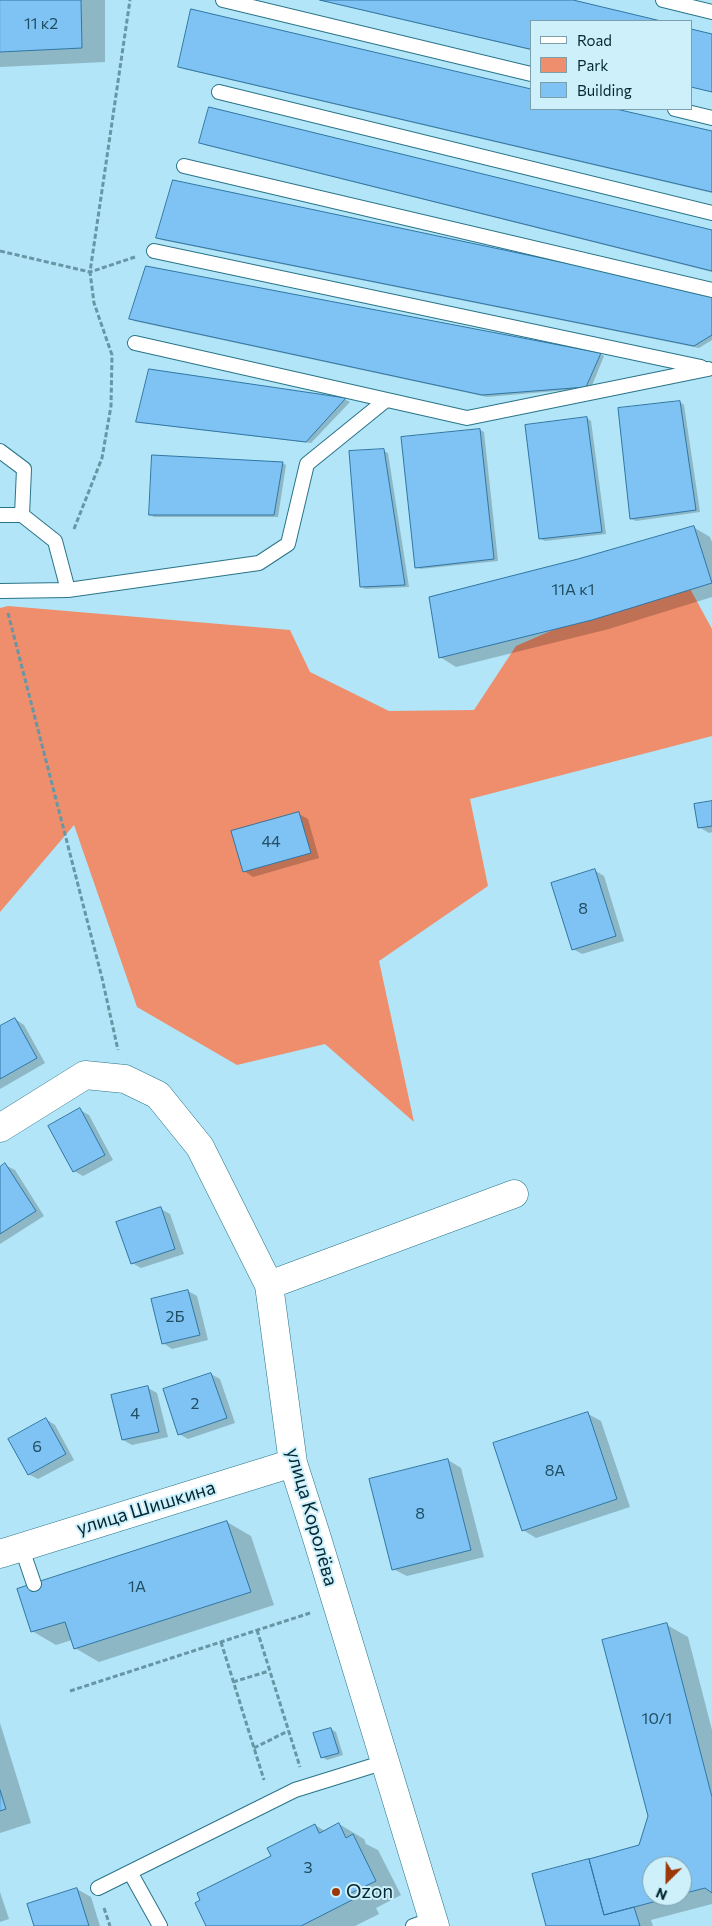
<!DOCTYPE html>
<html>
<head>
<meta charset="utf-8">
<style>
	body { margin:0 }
	#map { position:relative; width:712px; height:1926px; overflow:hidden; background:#b1e5f7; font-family:Commissioner,sans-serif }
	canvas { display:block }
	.legend { position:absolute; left:530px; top:20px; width:162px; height:90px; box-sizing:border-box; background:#cdf0fb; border:1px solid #7ba0ab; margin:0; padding:6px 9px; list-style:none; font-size:15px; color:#002733 }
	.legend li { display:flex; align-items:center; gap:10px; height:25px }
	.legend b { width:25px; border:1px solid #7ba0ab }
	.north { position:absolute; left:642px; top:1856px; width:50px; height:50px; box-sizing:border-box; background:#cdf0fb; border:1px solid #7ba0ab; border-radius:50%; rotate:203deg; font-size:14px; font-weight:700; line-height:20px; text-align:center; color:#002733 }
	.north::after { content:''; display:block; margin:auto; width:18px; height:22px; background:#9c3808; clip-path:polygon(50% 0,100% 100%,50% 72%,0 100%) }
</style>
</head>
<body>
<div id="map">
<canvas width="712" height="1926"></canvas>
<ul class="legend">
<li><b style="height:6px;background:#fff"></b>Road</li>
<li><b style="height:14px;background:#ef8e6c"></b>Park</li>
<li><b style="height:14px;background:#7ec3f3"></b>Building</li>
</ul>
<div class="north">N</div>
</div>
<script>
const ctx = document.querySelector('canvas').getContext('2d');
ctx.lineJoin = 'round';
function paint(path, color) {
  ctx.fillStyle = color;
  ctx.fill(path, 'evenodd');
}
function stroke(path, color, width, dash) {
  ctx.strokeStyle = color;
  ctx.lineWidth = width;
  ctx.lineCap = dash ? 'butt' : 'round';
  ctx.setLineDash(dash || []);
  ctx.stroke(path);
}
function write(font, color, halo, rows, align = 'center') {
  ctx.font = font + ' Commissioner,sans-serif';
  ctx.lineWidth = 4;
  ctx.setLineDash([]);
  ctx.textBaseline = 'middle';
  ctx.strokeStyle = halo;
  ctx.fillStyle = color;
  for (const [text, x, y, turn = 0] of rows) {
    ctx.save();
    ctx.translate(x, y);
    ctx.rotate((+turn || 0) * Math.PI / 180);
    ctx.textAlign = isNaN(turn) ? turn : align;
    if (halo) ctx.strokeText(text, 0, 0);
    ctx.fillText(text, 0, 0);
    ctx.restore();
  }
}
paint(new Path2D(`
	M 682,574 L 712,629 L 712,736 L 470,799 L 488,886 L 379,961 L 414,1122 L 325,1044 L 237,1065 L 137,1007 L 74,825 L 0,912 L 0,608 L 8,606 L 290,630 L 310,672 L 389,711 L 474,710 L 516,646 Z`), '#ef8e6c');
paint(new Path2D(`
	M 0,0 L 105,0 L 105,62 L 0,67 Z
	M 318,0 L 567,0 L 655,21 L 531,21 L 531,50 Z
	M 691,30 L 712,35 L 712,92 L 691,87 Z
	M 179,66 L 531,109 L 610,109 L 712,133 L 712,193 L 184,69 Z
	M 201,142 L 712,231 L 712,272 L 205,145 Z
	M 158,238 L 712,295 L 712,340 L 699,348 L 162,240 Z
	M 130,318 L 600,354 L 604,356 L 591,388 L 487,397 L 134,321 Z
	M 150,370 L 346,400 L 350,402 L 311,443 L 142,423 L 138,421 Z
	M 680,402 L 684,405 L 700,512 L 636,521 L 631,519 Z
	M 587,418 L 591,421 L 606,534 L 545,541 L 541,539 Z
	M 480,430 L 484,432 L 498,561 L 420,569 L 416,567 L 402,438 Z
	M 384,451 L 388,453 L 409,587 L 365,589 L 361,586 Z
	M 282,463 L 286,465 L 278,517 L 154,517 L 150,515 Z
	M 693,527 L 710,537 L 712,542 L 712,597 L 609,629 L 456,667 L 440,657 L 578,560 Z
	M 712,802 L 712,832 L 709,833 L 699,827 Z
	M 299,814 L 308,819 L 319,858 L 253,877 L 244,871 Z
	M 594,870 L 604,876 L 624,941 L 582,954 L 573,949 Z
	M 15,1019 L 24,1025 L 45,1063 L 0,1089 L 0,1028 Z
	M 80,1110 L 89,1115 L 113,1160 L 83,1176 L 74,1171 Z
	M 5,1165 L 15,1170 L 44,1216 L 0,1244 L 0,1168 Z
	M 161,1209 L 170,1214 L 184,1254 L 141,1268 L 132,1263 Z
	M 188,1291 L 197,1296 L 208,1340 L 172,1349 L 163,1343 Z
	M 211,1374 L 220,1379 L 235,1423 L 188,1439 L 179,1434 Z
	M 148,1388 L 157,1393 L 168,1437 L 132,1445 L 123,1440 Z
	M 588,1414 L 601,1421 L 630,1507 L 536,1538 L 523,1530 Z
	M 46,1419 L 55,1425 L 74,1460 L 38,1479 L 28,1474 Z
	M 448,1460 L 461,1468 L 484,1557 L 407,1576 L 393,1569 Z
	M 227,1522 L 251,1536 L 274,1605 L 99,1662 L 75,1648 L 72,1640 L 56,1645 L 32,1631 Z
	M 667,1625 L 688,1637 L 712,1730 L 712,1904 L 651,1920 L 653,1926 L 547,1926 L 640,1846 L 649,1816 ZM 652,1866 L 682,1866 L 682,1896 L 652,1896 Z
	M 0,1723 L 31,1823 L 0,1833 Z
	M 331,1729 L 336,1732 L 343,1755 L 327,1760 L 322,1757 Z
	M 339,1824 L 364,1839 L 366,1844 L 378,1850 L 401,1895 L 376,1908 L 379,1914 L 355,1926 L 208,1926 L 273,1857 L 315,1825 L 325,1831 Z
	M 77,1889 L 91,1897 L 100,1926 L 35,1926 L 28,1904 Z
	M 0,1892 L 9,1919 L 0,1922 Z`), '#0003');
const building = new Path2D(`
	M 0,0 L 81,0 L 82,48 L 0,52 Z
	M 320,0 L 573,0 L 661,21 L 531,21 L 531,49 Z
	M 191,9 L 531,89 L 531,109 L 616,109 L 712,131 L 712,192 L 178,67 Z
	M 691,29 L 712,34 L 712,92 L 691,87 Z
	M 209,107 L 712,230 L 712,271 L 199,143 Z
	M 173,180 L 712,294 L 712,335 L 694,346 L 156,238 Z
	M 146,266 L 601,353 L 586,387 L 482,395 L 129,319 Z
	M 149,369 L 346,398 L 306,442 L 136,422 Z
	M 680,401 L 696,510 L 630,519 L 618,408 Z
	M 587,417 L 602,532 L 539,539 L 525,425 Z
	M 480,429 L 494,559 L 415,568 L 401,437 Z
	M 384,449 L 405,585 L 360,587 L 349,451 Z
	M 152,455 L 283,462 L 274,515 L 149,515 Z
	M 694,526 L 712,583 L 592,620 L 439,658 L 429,597 L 578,559 Z
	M 712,801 L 712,826 L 698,828 L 694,804 Z
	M 299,812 L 311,853 L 243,872 L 231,831 Z
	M 595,869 L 616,936 L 572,950 L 551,883 Z
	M 15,1018 L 37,1058 L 0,1079 L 0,1026 Z
	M 80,1108 L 105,1155 L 73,1172 L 48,1126 Z
	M 5,1163 L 36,1211 L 0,1234 L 0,1167 Z
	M 161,1207 L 175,1249 L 131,1264 L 116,1222 Z
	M 188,1290 L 200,1335 L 162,1344 L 151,1299 Z
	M 211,1373 L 227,1418 L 178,1435 L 163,1389 Z
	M 148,1386 L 159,1432 L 122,1440 L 111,1395 Z
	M 588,1412 L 617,1499 L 522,1531 L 493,1443 Z
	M 46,1418 L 66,1454 L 28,1475 L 8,1439 Z
	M 448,1459 L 471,1550 L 392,1570 L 369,1479 Z
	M 227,1521 L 251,1592 L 74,1649 L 65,1622 L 31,1632 L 17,1589 Z
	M 667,1623 L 712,1797 L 712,1893 L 705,1888 L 682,1894 L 682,1866 L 652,1866 L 652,1896 L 676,1896 L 604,1915 L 589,1859 L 639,1845 L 648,1816 L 602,1640 Z
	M 331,1728 L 339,1753 L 321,1758 L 313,1733 Z
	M 0,1790 L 6,1809 L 0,1811 Z
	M 339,1823 L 346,1838 L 353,1834 L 376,1881 L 351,1893 L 354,1899 L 301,1926 L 206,1926 L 195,1903 L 200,1900 L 197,1893 L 271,1856 L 267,1848 L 315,1824 L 319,1833 Z
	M 589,1859 L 604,1915 L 634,1907 L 640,1926 L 546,1926 L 532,1874 Z
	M 77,1888 L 89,1926 L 34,1926 L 27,1904 Z`);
paint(building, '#7ec3f3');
stroke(building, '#3176a3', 1);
const lane = new Path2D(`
	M 223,0 L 531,74
	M 663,0 L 712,12
	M 219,92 L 712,213
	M 675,109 L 712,118
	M 184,166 L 712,290
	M 154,251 L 701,367
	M 135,343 L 467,418 L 708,369
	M 0,451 L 24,469 L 22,515
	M 0,515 L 22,515 L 55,541 L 68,590
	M 0,591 L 68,590 L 259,563 L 288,544 L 307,464 L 386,400
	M 21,1546 L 34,1584
	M 130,1872 L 160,1926
	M 98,1888 L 295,1790 L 385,1762
	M 413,1926 L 433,1919`);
const street = new Path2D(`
	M 0,1128 L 85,1075 L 125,1079 L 158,1095 L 200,1147 L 269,1285 L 293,1463 L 316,1535 L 435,1926
	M 269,1285 L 514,1194
	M 0,1554 L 293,1463`);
stroke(lane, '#2a7489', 16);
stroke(street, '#2a7489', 29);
stroke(new Path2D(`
	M 0,251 L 90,272 L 135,257
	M 74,529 L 102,458 L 111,406 L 112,355 L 94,303 L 90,272 L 130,0
	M 8,613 L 102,978 L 118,1050
	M 257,1630 L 300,1767
	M 221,1642 L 264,1780
	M 233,1682 L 269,1671
	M 70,1691 L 310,1613
	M 254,1748 L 288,1731
	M 104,1908 L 110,1926`), '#6796a5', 3, [5, 2.5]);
stroke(lane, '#fff', 14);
stroke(street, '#fff', 28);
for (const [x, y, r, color] of [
	[336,1892,5,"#9c3808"]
]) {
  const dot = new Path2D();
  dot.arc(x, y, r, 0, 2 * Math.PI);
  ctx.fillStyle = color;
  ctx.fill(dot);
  stroke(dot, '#cdf0fb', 2);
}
write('16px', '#204e63', null, [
	["11 к2",41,24],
	["11А к1",573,590],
	["44",271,842],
	["8",583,909],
	["2Б",175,1317],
	["2",195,1404],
	["4",135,1414],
	["6",37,1447],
	["8А",555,1471],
	["8",420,1514],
	["1А",137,1587],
	["10/1",657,1719],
	["3",308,1868]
]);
write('19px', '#002733', '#cdf0fb', [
	["улица Шишкина",146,1508,-17],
	["улица Королёва",312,1517,74]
]);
write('19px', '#002733', '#cdf0fb', [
	["Ozon",346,1892]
], 'left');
</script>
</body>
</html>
